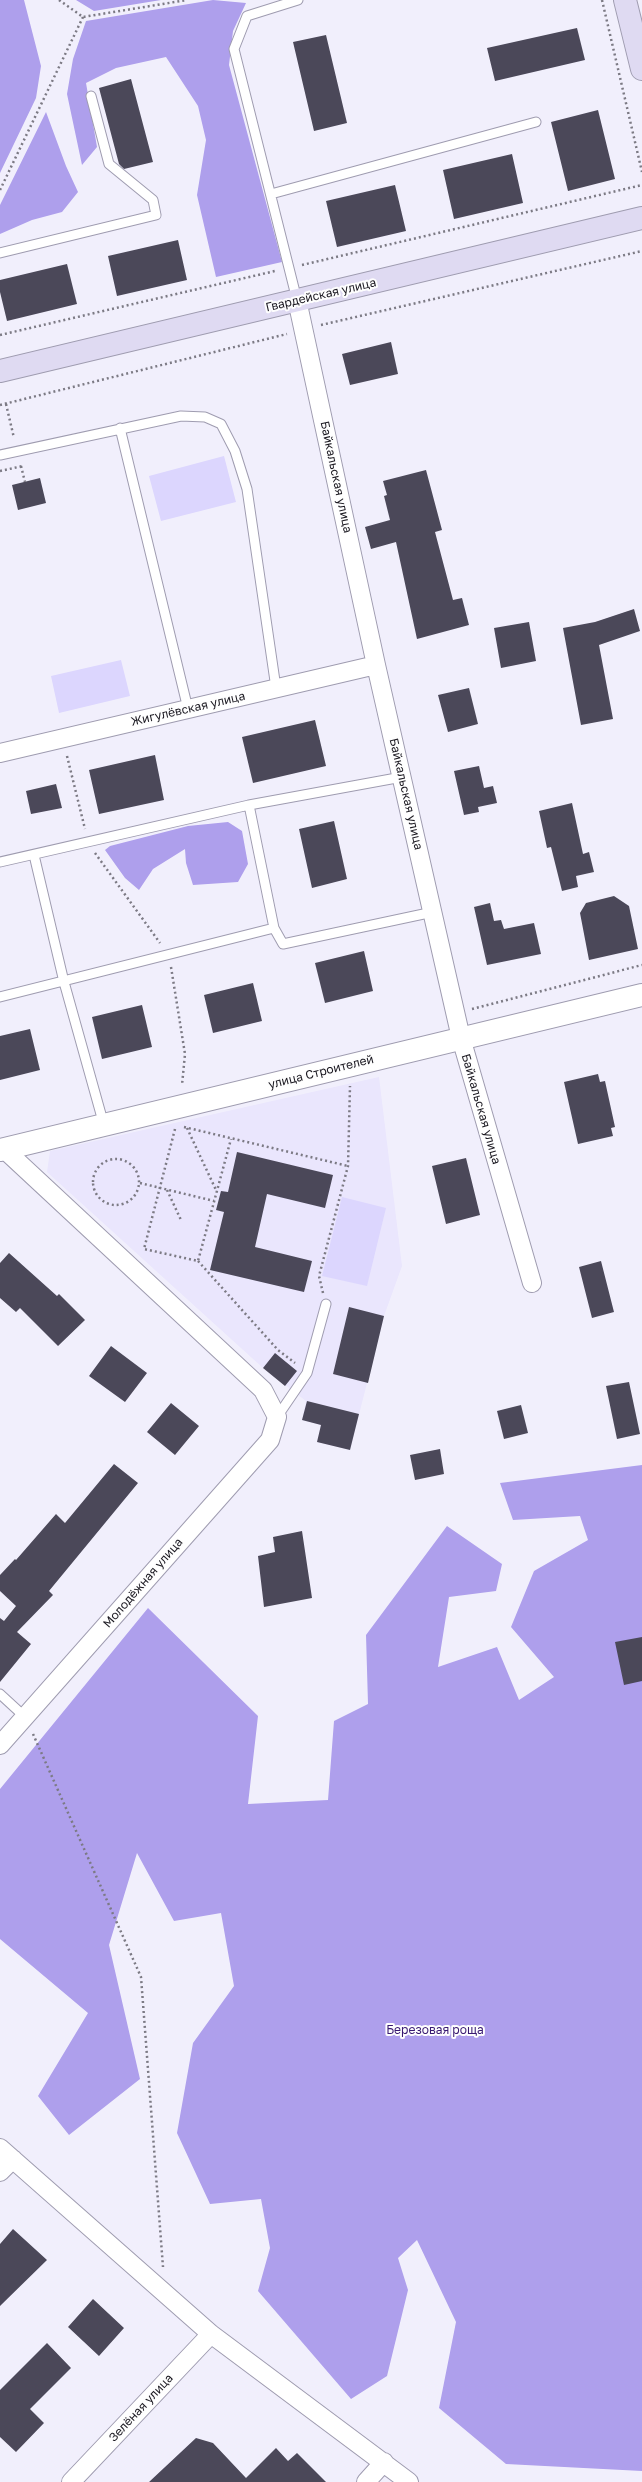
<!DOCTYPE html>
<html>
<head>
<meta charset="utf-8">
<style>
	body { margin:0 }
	canvas { display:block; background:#f1effc }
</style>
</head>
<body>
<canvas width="642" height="2482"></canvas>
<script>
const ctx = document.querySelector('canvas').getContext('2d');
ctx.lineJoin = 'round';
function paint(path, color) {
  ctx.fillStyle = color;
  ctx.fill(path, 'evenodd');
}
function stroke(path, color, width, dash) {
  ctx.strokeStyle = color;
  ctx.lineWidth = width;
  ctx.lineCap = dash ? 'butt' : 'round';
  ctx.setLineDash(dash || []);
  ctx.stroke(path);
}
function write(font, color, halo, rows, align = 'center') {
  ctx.font = font + ' "Golos Text",sans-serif';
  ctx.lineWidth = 4;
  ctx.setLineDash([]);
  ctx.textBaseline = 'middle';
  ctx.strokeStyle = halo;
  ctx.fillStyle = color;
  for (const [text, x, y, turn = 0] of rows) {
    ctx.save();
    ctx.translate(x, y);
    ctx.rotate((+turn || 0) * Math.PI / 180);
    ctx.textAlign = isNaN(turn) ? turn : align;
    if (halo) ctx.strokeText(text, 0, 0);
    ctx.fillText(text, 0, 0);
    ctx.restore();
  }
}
paint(new Path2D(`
	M 379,1077 L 402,1266 L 384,1316 L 350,1450 L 317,1442 L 321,1425 L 302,1420 L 306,1401 L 263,1368 L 47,1172 L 50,1151 Z`), '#eae6fd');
paint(new Path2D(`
	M 224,456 L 236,502 L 161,521 L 149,476 Z
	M 121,660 L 130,696 L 59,713 L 51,676 Z
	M 342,1197 L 386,1208 L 367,1286 L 322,1276 Z`), '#dcd6fe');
paint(new Path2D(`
	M 0,0 L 24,0 L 41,66 L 36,98 L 0,173 Z
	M 76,0 L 161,0 L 94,11 Z
	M 213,0 L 246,3 L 233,31 L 229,65 L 282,262 L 216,277 L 197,195 L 206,140 L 198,106 L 166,57 L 116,68 L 86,83 L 97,147 L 82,165 L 67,94 L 73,59 L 86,21 Z
	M 46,112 L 66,166 L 78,192 L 62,212 L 32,220 L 0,234 L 0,205 Z
	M 228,822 L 242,831 L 248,864 L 238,882 L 193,885 L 186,863 L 185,849 L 153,869 L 139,890 L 125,878 L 105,850 L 110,846 L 188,826 Z
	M 642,1465 L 642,2471 L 506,2464 L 439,2408 L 456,2322 L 417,2240 L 398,2258 L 408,2290 L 387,2376 L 351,2399 L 258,2291 L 270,2248 L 261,2199 L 210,2204 L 177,2133 L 193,2043 L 234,1986 L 221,1913 L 174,1921 L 137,1853 L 109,1945 L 140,2079 L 69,2135 L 38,2096 L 88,2013 L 0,1939 L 0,1789 L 148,1608 L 258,1716 L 248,1804 L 328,1800 L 334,1721 L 368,1704 L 366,1635 L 447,1526 L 502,1564 L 496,1591 L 449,1597 L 438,1667 L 497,1647 L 519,1700 L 554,1677 L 511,1627 L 534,1571 L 588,1540 L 580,1516 L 513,1520 L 500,1483 Z`), '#ae9fec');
paint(new Path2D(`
	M 577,28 L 585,60 L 495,81 L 487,48 Z
	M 326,35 L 347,123 L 314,131 L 293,42 Z
	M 131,79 L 153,162 L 124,169 L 119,164 L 99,88 Z
	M 598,110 L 615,179 L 568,191 L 551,122 Z
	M 512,154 L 523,203 L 454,219 L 443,170 Z
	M 395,185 L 406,231 L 337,247 L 326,201 Z
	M 178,240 L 187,280 L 117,296 L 108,256 Z
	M 67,264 L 77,304 L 7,321 L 0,292 L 0,280 Z
	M 391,342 L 398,374 L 350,385 L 342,354 Z
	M 426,470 L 442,530 L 435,532 L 453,600 L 462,598 L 469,625 L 417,639 L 396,542 L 371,549 L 365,527 L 390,520 L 384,496 L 387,495 L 383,481 Z
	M 40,478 L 46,503 L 18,510 L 12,485 Z
	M 634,609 L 640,631 L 599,645 L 613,719 L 581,725 L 563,628 L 595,622 Z
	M 529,622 L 536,661 L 501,668 L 494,628 Z
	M 469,688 L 478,724 L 448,732 L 438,695 Z
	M 315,720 L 326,766 L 253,783 L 242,737 Z
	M 155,755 L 164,800 L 99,814 L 89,770 Z
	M 479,766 L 484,788 L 493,786 L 497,803 L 478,807 L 479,812 L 464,815 L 454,771 Z
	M 56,784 L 62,808 L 31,814 L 26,791 Z
	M 572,803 L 583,854 L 589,852 L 594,872 L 576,876 L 578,887 L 562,891 L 551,847 L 547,848 L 539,811 Z
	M 334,821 L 347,879 L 312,888 L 299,829 Z
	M 614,896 L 629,906 L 638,949 L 589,960 L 580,913 L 586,903 Z
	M 490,903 L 494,921 L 501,920 L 504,929 L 534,923 L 541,954 L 487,965 L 474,907 Z
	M 364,951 L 373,991 L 325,1003 L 315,963 Z
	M 253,983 L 262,1021 L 213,1033 L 204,995 Z
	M 142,1005 L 152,1047 L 102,1059 L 92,1017 Z
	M 30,1029 L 40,1070 L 0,1080 L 0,1036 Z
	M 598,1074 L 600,1082 L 605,1081 L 615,1127 L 611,1128 L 613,1136 L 578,1144 L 564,1082 Z
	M 237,1152 L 333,1175 L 325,1208 L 267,1194 L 255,1247 L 312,1261 L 304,1292 L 210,1270 L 224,1212 L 216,1210 L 221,1191 L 228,1192 Z
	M 466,1158 L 480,1215 L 446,1224 L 432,1166 Z
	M 9,1253 L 57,1296 L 59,1294 L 85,1320 L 58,1346 L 20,1308 L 16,1312 L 0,1298 L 0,1263 Z
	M 601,1261 L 614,1312 L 592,1318 L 579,1267 Z
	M 349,1307 L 384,1316 L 368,1383 L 333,1374 Z
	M 111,1346 L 147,1373 L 125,1402 L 89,1376 Z
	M 275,1353 L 297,1371 L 285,1386 L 263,1368 Z
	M 629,1382 L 640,1434 L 617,1439 L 606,1386 Z
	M 307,1401 L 359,1414 L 350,1450 L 317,1442 L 321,1425 L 302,1420 Z
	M 171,1403 L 199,1426 L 175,1455 L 147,1432 Z
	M 521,1405 L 528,1433 L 504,1439 L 497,1411 Z
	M 440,1449 L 444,1474 L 415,1480 L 410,1455 Z
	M 114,1464 L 138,1483 L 49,1591 L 53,1595 L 17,1632 L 31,1644 L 0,1682 L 0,1618 L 4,1621 L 16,1606 L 0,1591 L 0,1575 L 15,1559 L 16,1560 L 56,1514 L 65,1523 Z
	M 302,1531 L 312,1598 L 264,1607 L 258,1556 L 275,1552 L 273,1537 Z
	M 642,1637 L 642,1681 L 624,1685 L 615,1642 Z
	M 13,2229 L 47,2260 L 0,2306 L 0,2244 Z
	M 93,2299 L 124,2328 L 99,2356 L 68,2327 Z
	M 47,2343 L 71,2368 L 30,2409 L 44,2423 L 16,2452 L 0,2437 L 0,2390 Z
	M 196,2438 L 213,2443 L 246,2478 L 276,2448 L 288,2461 L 297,2453 L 326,2482 L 149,2482 Z`), '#4b4859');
const service = new Path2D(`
	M 271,194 L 536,122
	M 0,253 L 156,215 L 153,200 L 109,164 L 91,96
	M 297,300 L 234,49 L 247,16 L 298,0
	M 120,428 L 188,709
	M 0,455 L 181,416 L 205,417 L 221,424 L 235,451 L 247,489 L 276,688
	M 34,855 L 64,982 L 104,1125
	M 0,862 L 249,805 L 402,777
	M 274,928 L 283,944 L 433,912
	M 0,997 L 274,928 L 249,805
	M 277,1417 L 307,1373 L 326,1304
	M 0,1694 L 25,1717`);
const minor = new Path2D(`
	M 297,300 L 376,665 L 461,1038 L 532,1283
	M 0,753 L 376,665
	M 0,1745 L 270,1440 L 277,1417 L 263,1390 L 4,1149
	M 0,2148 L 211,2334 L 409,2482
	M 0,2172 L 13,2159
	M 71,2482 L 211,2334
	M 366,2482 L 384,2462`);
const tertiary = new Path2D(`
	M 0,1150 L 642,995`);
const secondary = new Path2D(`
	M 625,0 L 642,69
	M 0,371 L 642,218`);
stroke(service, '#9f9cb0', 11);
stroke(minor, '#9f9cb0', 20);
stroke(tertiary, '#9f9cb0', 24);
stroke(secondary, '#9f9cb0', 24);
stroke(new Path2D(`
	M 59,0 L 83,17 L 187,0
	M 602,0 L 642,172
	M 0,190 L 83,17
	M 302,265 L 642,185
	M 321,325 L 642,251
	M 0,335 L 275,271
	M 6,404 L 14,438
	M 0,405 L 287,334
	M 21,466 L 25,482
	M 0,471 L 23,466
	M 67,756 L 85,829
	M 95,853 L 160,943
	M 171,967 L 185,1054 L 182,1085
	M 472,1009 L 642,965
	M 184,1127 L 348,1166
	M 187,1128 L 216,1190
	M 175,1129 L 144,1249 L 198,1261 L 231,1139
	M93 1182a23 23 0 1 1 46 0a23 23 0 1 1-46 0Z
	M 140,1183 L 214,1201
	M 167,1190 L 181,1220
	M 198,1261 L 278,1350 L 295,1363
	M 323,1293 L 319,1276 L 348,1166 L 350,1086
	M 33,1734 L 141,1977 L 163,2267`), '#7c7a84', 2.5, [2, 3]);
stroke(service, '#fff', 9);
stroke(minor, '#fff', 18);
stroke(tertiary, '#fff', 22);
stroke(secondary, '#dfdaf2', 22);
write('12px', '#1b1921', '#fefefe', [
	["Гвардейская улица",321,295,-13],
	["Байкальская улица",336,477,78],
	["Жигулёвская улица",188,709,-13],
	["Байкальская улица",406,794,77],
	["улица Строителей",321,1072,-14],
	["Байкальская улица",481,1109,74],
	["Молодёжная улица",143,1583,-49],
	["Зелёная улица",141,2408,-47]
]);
write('12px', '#381971', '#fefefe', [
	["Березовая роща",435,2030]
]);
</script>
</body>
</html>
